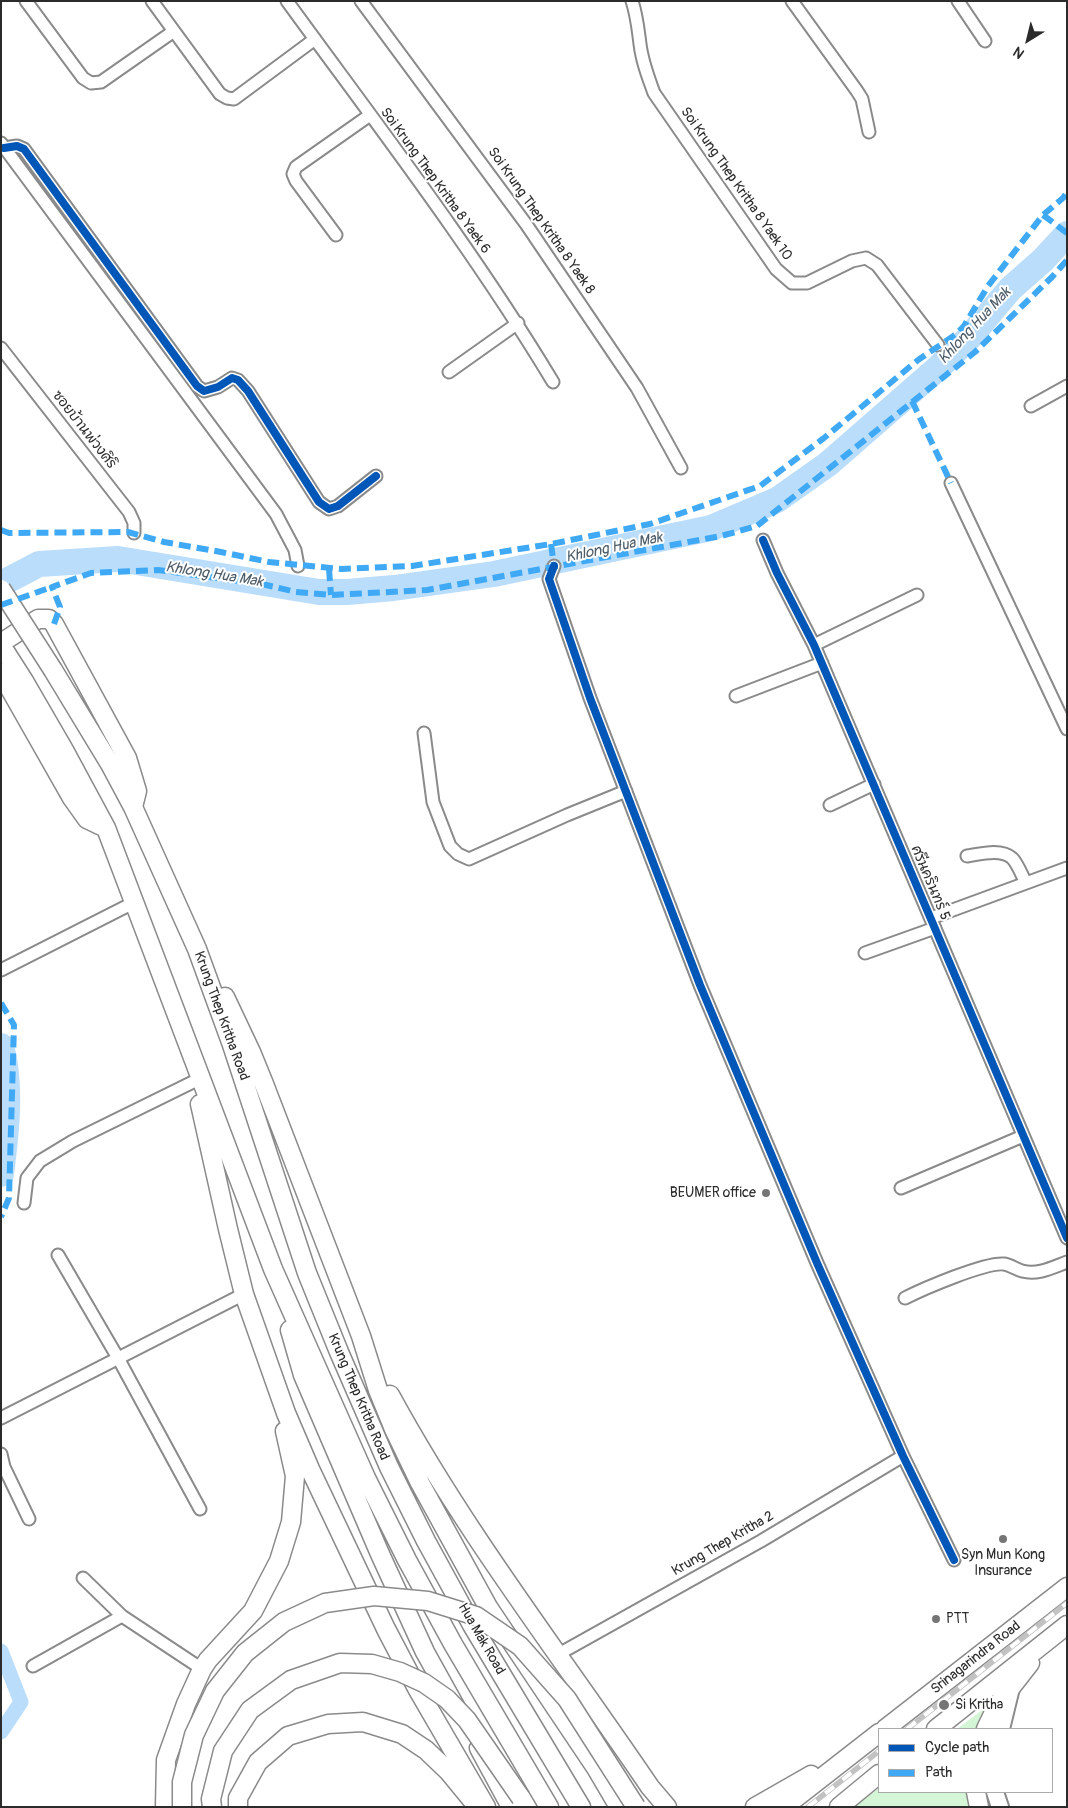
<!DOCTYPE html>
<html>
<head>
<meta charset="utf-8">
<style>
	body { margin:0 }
	#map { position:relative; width:1068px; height:1808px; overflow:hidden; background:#fff; font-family:Pangolin,sans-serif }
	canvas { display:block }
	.frame { position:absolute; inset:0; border:2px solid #2b2b2b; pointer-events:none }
	.legend { position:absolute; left:878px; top:1728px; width:175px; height:65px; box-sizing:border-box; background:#fff; border:1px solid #aaa; margin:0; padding:6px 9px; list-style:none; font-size:15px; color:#2b2b2b }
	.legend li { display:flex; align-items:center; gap:10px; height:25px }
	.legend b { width:25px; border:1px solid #aaa }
	.north { position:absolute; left:1003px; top:15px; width:50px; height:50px; -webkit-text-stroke:4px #fff; paint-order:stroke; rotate:216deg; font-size:14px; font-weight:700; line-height:20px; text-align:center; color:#2b2b2b }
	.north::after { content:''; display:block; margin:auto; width:18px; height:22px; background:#2b2b2b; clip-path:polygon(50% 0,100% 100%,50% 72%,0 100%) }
</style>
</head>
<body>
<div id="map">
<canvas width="1068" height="1808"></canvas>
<div class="frame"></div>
<ul class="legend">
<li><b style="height:6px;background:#0057b8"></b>Cycle path</li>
<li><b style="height:6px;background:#3fa9f5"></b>Path</li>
</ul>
<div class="north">N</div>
</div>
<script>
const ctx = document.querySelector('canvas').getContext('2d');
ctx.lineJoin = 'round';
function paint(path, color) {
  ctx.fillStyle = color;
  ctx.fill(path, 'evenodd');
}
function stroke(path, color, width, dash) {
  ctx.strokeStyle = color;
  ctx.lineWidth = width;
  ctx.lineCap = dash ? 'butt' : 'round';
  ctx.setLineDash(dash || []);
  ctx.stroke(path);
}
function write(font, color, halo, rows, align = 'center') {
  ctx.font = font + ' Pangolin,"Playpen Sans Thai",sans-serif';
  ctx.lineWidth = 4;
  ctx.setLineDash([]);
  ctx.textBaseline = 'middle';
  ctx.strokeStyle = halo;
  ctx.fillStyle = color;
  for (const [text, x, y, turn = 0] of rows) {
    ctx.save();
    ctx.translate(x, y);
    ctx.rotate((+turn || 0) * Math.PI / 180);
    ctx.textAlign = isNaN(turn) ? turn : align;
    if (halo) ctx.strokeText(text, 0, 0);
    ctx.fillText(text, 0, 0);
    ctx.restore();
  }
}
paint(new Path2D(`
	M 985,1708 L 999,1714 L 993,1729 L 957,1729 Z
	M 879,1788 L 879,1792 L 991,1792 L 993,1807 L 854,1807 Z`), '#d4f6d6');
stroke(new Path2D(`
	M 1,1651 L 21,1702 L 1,1732`), '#baddfb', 15);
stroke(new Path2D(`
	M 1,584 L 39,564 L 118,559 L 319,592 L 347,592 L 394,588 L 494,574 L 711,528 L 777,500 L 828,464 L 938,368 L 969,338 L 1010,289 L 1043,260 L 1067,234
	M 1,1046 C 12,1085 6,1135 1,1174`), '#baddfb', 26);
const minor = new Path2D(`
	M 26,1 L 83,78 L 91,83 L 101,82 L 174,31
	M 152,1 L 220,94 L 227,98 L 234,99 L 315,39
	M 287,1 C 378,126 473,249 553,382
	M 361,1 L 526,224 L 637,388 L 681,468
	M 632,1 C 637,16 638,29 640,44 C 642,61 648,77 654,93 L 776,269 L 792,283 L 807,283 L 852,261 L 866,258 L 877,265 L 938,345
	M 792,1 L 857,91 L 862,99 L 869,132
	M 958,1 L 985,41
	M 1,143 L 276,514 L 295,550 L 298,566
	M 4,148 L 17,146 L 24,149 L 197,386 L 204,391 L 218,387 L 232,378 L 238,380 L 248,391 L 319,502 L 329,509 L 338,506 L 376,476
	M 336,235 L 296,181 L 293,174 L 296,167 L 370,115
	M 1,348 L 129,512 L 134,523 L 134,533
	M 449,372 L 518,323
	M 1031,406 L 1067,386
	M 951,483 L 1067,729
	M 763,540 L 777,573 L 814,645 L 1067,1238
	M 554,566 L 549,579 L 590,698 L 700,985 L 817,1263 L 903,1456 L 954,1560
	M 814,645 L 917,595
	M 736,696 L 822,663
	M 424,733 L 433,802 L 450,846 L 458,854 L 469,859 L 567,815 L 626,791
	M 830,805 L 874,784
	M 967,856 C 980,854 1001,848 1012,858 C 1018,864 1022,876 1026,883
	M 931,918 L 1067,868
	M 865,953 L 935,928
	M 1,970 L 133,903
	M 901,1188 L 1023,1136
	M 24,1203 L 27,1178 L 40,1161 L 73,1141 L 195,1081
	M 58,1255 L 118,1358 L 200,1509
	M 905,1298 C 923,1289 985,1262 1004,1264 C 1010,1265 1016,1269 1022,1271 C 1038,1275 1051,1268 1067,1262
	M 1,1418 L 244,1294
	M 1,1454 L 4,1467 L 29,1519
	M 83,1578 L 122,1616 L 202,1669
	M 557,1655 L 761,1541 L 903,1456
	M 33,1666 L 122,1616`);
const secondary = new Path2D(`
	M 1001,1729 L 1011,1688
	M 995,1792 L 1000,1807`);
const primary = new Path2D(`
	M 1,643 L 38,619 L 49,619 L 54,624 L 127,758 L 137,791 L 133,807
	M 1,645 L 24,681 L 64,750 L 106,828 L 273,1269 L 366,1478 L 407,1560 L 453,1644 L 549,1807
	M 53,670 L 110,764 L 133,807 L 197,949 L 232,1045 L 307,1273 L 339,1352 L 389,1467 L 426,1541 L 472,1625 L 581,1807
	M 1,673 L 72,798 L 87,819 L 106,828
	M 225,997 L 251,1052 L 264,1084 L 361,1336 L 378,1390 L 394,1429 L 420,1483 L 488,1607 L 596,1768 L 619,1807
	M 200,1104 L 228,1229 L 244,1294 L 286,1413 L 310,1469 L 386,1629 L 418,1690 L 486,1807
	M 290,1330 L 303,1375 L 380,1554 L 425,1652 L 455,1706
	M 390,1395 C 465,1533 562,1657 650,1787 L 667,1807
	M 885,1729 L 1067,1587
	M 936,1729 L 1067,1625
	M 986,1729 L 998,1704 L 1030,1663
	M 479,1748 L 511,1807
	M 976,1792 L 979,1807
	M 165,1807 L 166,1760 L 186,1704 L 202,1669 L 208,1660 L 253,1611 L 279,1561 L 291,1522 L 295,1476 L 285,1431
	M 238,1807 L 238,1798 L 258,1762 L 288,1736 L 328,1724 L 363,1722 L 402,1734 L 426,1750 L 449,1772 L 472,1800
	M 755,1807 L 811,1775
	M 784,1807 L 879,1733
	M 839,1807 L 879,1774`);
stroke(minor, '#8a8a8a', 15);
stroke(secondary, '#8a8a8a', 20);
stroke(primary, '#8a8a8a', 21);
stroke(minor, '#fff', 11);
stroke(secondary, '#fff', 16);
stroke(primary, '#fff', 18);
const rail = new Path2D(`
	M 907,1729 L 1067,1603
	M 808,1807 L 879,1751`);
stroke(rail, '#c2c2c2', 5.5);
stroke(rail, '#fff', 4, [11]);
const primaryBridge = new Path2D(`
	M 1,589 L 53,670
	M 182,1807 L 182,1782 L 194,1735 L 215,1691 L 245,1653 L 284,1622 L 325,1603 L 374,1596 L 428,1601 L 476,1616 L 520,1646 L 567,1699 L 636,1807
	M 212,1807 L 211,1799 L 223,1751 L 250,1710 L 291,1680 L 340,1663 L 372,1664 L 400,1672 L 424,1683 L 447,1699 L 467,1720 L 521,1798`);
stroke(primaryBridge, '#8a8a8a', 21, []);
stroke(primaryBridge, '#fff', 18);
stroke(new Path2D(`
	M 1043,215 L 1067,233
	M 912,401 L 951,483
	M 1,530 L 9,533 L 128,532 L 164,542 L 221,552 L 269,562 L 342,569 L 412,566 L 551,544 L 650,524 L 760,486 L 824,438 L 918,360 L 955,335 L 964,326 L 988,286 L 1043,215 L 1063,198 L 1067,192
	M 551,544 L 554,566
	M 329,569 L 331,595
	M 1,605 L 52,587
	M 54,624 L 60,607 L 52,587 L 91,573 L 158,570 L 262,584 L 296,592 L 331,595 L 427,590 L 721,536 L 757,526 L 975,352 L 1052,277 L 1067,260
	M 1,1003 L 14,1025 L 9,1198 L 1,1217`), '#3fa9f5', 6, [12, 6]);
stroke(new Path2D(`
	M 4,148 L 17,146 L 24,149 L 197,386 L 204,391 L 218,387 L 232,378 L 238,380 L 248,391 L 319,502 L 329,509 L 338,506 L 376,476
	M 763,540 L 777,573 L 814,645 L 1067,1238
	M 554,566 L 549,579 L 590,698 L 700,985 L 817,1263 L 903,1456 L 954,1560`), '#0057b8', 8);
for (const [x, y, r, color] of [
	[766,1193,5,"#757575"],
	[1003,1539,5,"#757575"],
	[936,1619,5,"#757575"],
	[944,1705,6,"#757575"]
]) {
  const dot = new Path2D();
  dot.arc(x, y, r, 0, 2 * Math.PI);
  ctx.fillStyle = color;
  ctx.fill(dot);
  stroke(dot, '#fff', 2);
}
write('14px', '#2b2b2b', '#fff', [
	["Soi Krung Thep Kritha 8 Yaek 6",435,181,54],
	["Soi Krung Thep Kritha 8 Yaek 10",736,184,55],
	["Soi Krung Thep Kritha 8 Yaek 8",541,221,55],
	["ซอยบ้านพ่วงศิริ",84,430,52],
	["ศรีนครินทร์ 5",930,883,67],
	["Krung Thep Kritha Road",221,1016,70],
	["Krung Thep Kritha Road",358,1397,67],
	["Krung Thep Kritha 2",723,1544,-30],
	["Hua Mak Road",481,1639,60],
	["Srinagarindra Road",976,1658,-38]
]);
write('14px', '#2b2b2b', '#fff', [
	["BEUMER office",756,1193,"right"],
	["Syn Mun Kong",1003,1555,"center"],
	["Insurance",1003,1571,"center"],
	["PTT",946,1619],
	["Si Kritha",955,1705]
], 'left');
write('italic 15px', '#4d5c69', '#fff', [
	["Khlong Hua Mak",975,326,-47],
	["Khlong Hua Mak",614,548,-12],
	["Khlong Hua Mak",214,575,9]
]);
</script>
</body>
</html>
